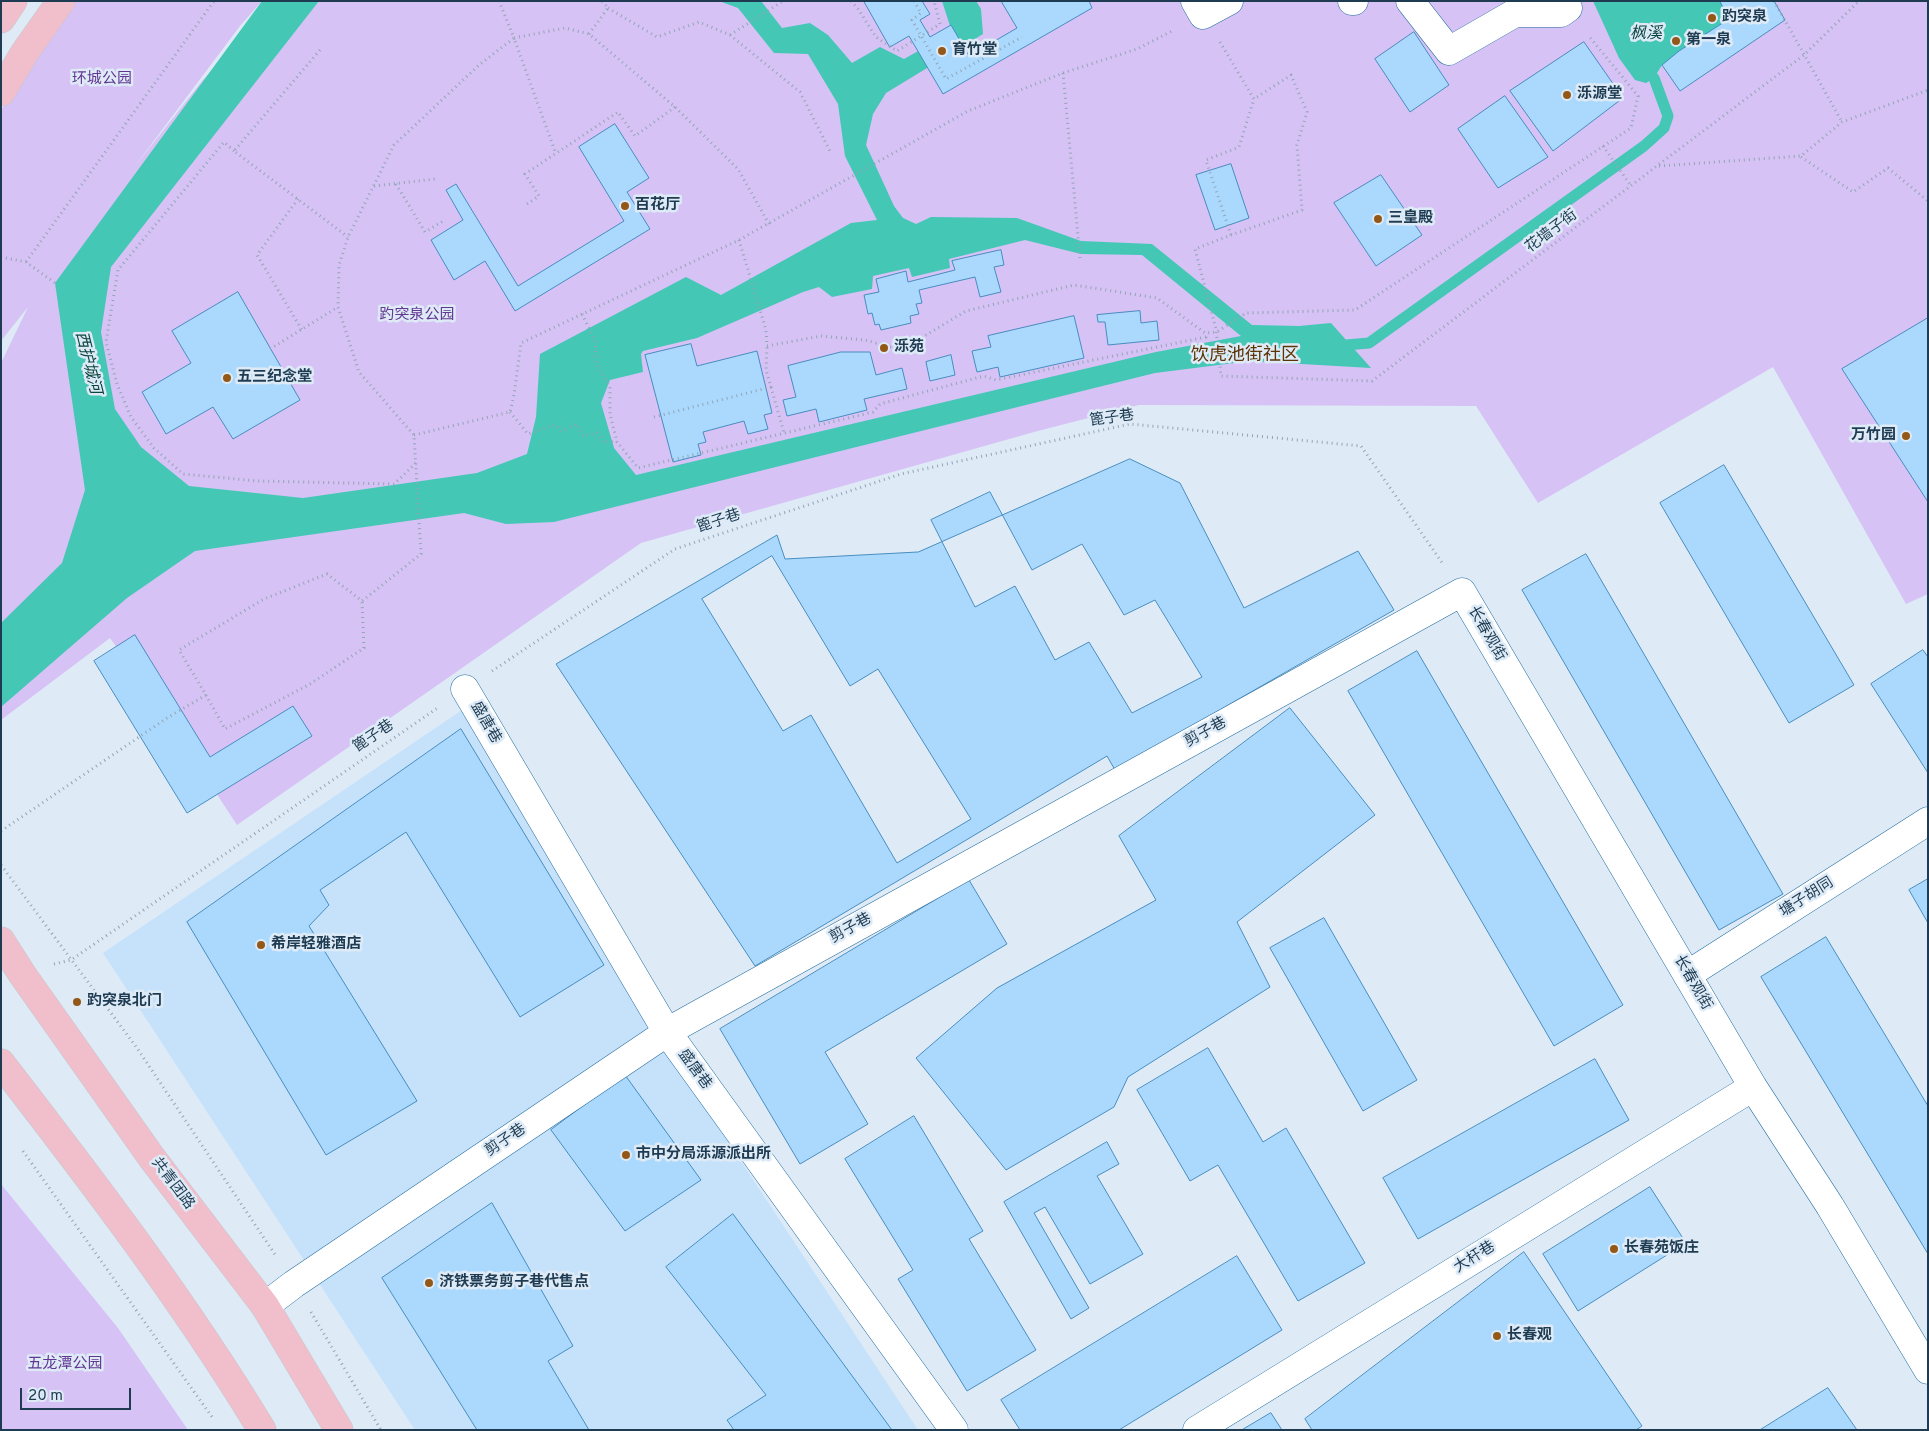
<!DOCTYPE html>
<html>
<head>
<meta charset="utf-8">
<style>
	body { margin:0 }
	#map { position:relative; width:1929px; height:1431px; overflow:hidden; background:#deebf7; font-family:Overpass,sans-serif }
	canvas { display:block }
	.frame { position:absolute; inset:0; border:2px solid #1e3b51; pointer-events:none }
	.scale { position:absolute; left:20px; top:1388px; width:111px; height:22px; box-sizing:border-box; border:2px solid #1e3b51; border-top:0; padding-left:6px; font-size:15px; line-height:18px; white-space:nowrap; color:#1e3b51; -webkit-text-stroke:4px #deebf7; paint-order:stroke }
</style>
</head>
<body>
<div id="map">
<canvas width="1929" height="1431"></canvas>
<div class="frame"></div>
<div class="scale">20 m</div>
</div>
<script>
const ctx = document.querySelector('canvas').getContext('2d');
ctx.lineJoin = 'round';
function paint(path, color) {
  ctx.fillStyle = color;
  ctx.fill(path, 'evenodd');
}
function stroke(path, color, width, dash) {
  ctx.strokeStyle = color;
  ctx.lineWidth = width;
  ctx.lineCap = dash ? 'butt' : 'round';
  ctx.setLineDash(dash || []);
  ctx.stroke(path);
}
function write(font, color, halo, rows, align = 'center') {
  ctx.font = font + ' Overpass,"Noto Sans SC",sans-serif';
  ctx.lineWidth = 5;
  ctx.setLineDash([]);
  ctx.textBaseline = 'middle';
  ctx.strokeStyle = halo;
  ctx.fillStyle = color;
  for (const [text, x, y, turn = 0] of rows) {
    ctx.save();
    ctx.translate(x, y);
    ctx.rotate((+turn || 0) * Math.PI / 180);
    ctx.textAlign = isNaN(turn) ? turn : align;
    if (halo) ctx.strokeText(text, 0, 0);
    ctx.fillText(text, 0, 0);
    ctx.restore();
  }
}
paint(new Path2D(`
	M 462,710 L 673,1058 L 918,1430 L 415,1430 L 103,953 Z`), '#c5e2fa');
paint(new Path2D(`
	M 54,1 L 262,1 L 240,26 L 132,170 L 202,81 L 273,1 L 1928,1 L 1928,594 L 1906,604 L 1773,367 L 1538,503 L 1476,406 L 1139,405 L 1034,432 L 641,543 L 237,825 L 167,718 L 110,638 L 1,720 L 1,363 L 28,307 L 1,341 L 1,111 Z
	M 1,1184 L 118,1328 L 188,1430 L 1,1430 Z`), '#d6c2f5');
paint(new Path2D(`
	M 262,1 L 319,1 L 111,267 L 101,332 L 115,409 L 141,447 L 189,486 L 303,498 L 477,473 L 527,454 L 536,417 L 540,354 L 686,277 L 721,295 L 851,223 L 877,220 L 845,156 L 838,104 L 808,54 L 774,53 L 738,8 L 719,1 L 761,1 L 782,28 L 810,23 L 828,35 L 852,63 L 880,47 L 904,59 L 952,32 L 942,1 L 976,1 L 981,9 L 983,34 L 886,93 L 873,114 L 866,145 L 894,206 L 903,218 L 916,224 L 931,217 L 1017,218 L 1081,241 L 1152,244 L 1252,325 L 1299,326 L 1331,323 L 1371,368 L 1250,361 L 1155,373 L 554,522 L 506,524 L 464,513 L 195,551 L 127,598 L 1,707 L 1,623 L 62,563 L 85,490 L 55,283 ZM 1025,240 L 1081,254 L 1142,255 L 1241,336 L 1156,352 L 636,475 L 614,448 L 601,403 L 610,380 L 643,372 L 641,354 L 643,351 L 697,338 L 803,292 L 819,287 L 832,297 L 872,289 L 873,276 L 909,268 L 912,277 L 950,268 L 949,259 Z
	M 1593,1 L 1720,1 L 1729,19 L 1662,65 L 1654,78 L 1646,83 L 1635,80 L 1619,58 Z`), '#44c7b5');
stroke(new Path2D(`
	M 1335,346 L 1369,343 L 1644,146 L 1664,128 L 1668,116 L 1654,78`), '#44c7b5', 11);
const building = new Path2D(`
	M 864,1 L 922,1 L 930,14 L 920,20 L 930,37 L 951,25 L 969,56 L 1017,28 L 1001,1 L 1089,1 L 1092,8 L 943,94 L 909,36 L 890,47 Z
	M 1720,1 L 1774,1 L 1785,20 L 1680,91 L 1662,65 L 1679,51 L 1729,19 Z
	M 1414,32 L 1449,85 L 1410,112 L 1375,59 Z
	M 1584,42 L 1623,98 L 1553,151 L 1510,91 Z
	M 1505,96 L 1548,157 L 1498,188 L 1458,129 Z
	M 615,124 L 649,178 L 627,192 L 650,229 L 515,311 L 485,261 L 454,280 L 431,240 L 463,220 L 446,190 L 456,184 L 518,286 L 624,221 L 579,147 Z
	M 1231,164 L 1249,218 L 1215,230 L 1196,175 Z
	M 1381,175 L 1422,235 L 1376,266 L 1334,203 Z
	M 1001,250 L 1004,265 L 994,267 L 1001,292 L 980,297 L 975,277 L 919,290 L 922,303 L 916,304 L 919,314 L 910,316 L 911,323 L 881,330 L 879,324 L 875,325 L 872,313 L 868,314 L 864,295 L 879,292 L 876,279 L 906,271 L 908,282 L 955,270 L 952,261 Z
	M 238,292 L 300,400 L 233,439 L 213,407 L 166,434 L 142,392 L 191,363 L 172,331 Z
	M 1140,311 L 1141,323 L 1157,321 L 1159,340 L 1108,345 L 1105,322 L 1098,322 L 1097,315 Z
	M 1074,316 L 1084,358 L 1000,377 L 998,367 L 977,372 L 972,351 L 991,347 L 988,336 Z
	M 1928,318 L 1928,502 L 1842,369 Z
	M 691,344 L 697,366 L 757,351 L 772,413 L 764,415 L 768,429 L 748,434 L 744,421 L 703,432 L 706,442 L 698,444 L 701,455 L 673,462 L 645,355 Z
	M 841,352 L 870,352 L 876,375 L 902,368 L 907,389 L 864,399 L 867,410 L 819,422 L 816,409 L 787,416 L 783,400 L 796,397 L 788,366 Z
	M 951,355 L 955,375 L 930,381 L 926,362 Z
	M 1130,459 L 1180,483 L 1244,608 L 1358,551 L 1394,610 L 1115,770 L 1107,756 L 755,966 L 556,664 L 777,535 L 785,559 L 918,552 Z
	M 1724,465 L 1854,685 L 1789,723 L 1660,503 Z
	M 990,492 L 1032,570 L 1082,544 L 1124,615 L 1155,600 L 1202,677 L 1132,713 L 1089,642 L 1055,660 L 1015,586 L 975,607 L 931,520 Z
	M 1586,554 L 1783,894 L 1719,930 L 1522,590 Z
	M 772,556 L 850,686 L 878,669 L 971,819 L 897,863 L 811,715 L 783,731 L 702,599 Z
	M 135,635 L 210,757 L 293,706 L 312,736 L 187,813 L 94,661 Z
	M 1923,650 L 1928,657 L 1928,773 L 1871,684 Z
	M 1417,651 L 1623,1005 L 1554,1046 L 1348,691 Z
	M 1290,708 L 1375,815 L 1237,922 L 1270,987 L 1128,1077 L 1114,1107 L 1006,1170 L 916,1058 L 997,988 L 1156,900 L 1119,836 Z
	M 461,729 L 604,965 L 520,1017 L 406,832 L 320,890 L 329,905 L 309,926 L 417,1101 L 326,1155 L 187,922 Z
	M 1928,879 L 1928,923 L 1909,890 Z
	M 969,880 L 1007,944 L 825,1052 L 868,1124 L 800,1164 L 720,1029 Z
	M 1324,918 L 1417,1080 L 1363,1111 L 1270,948 Z
	M 1826,937 L 1928,1106 L 1928,1254 L 1761,977 Z
	M 1208,1048 L 1263,1142 L 1286,1128 L 1365,1263 L 1298,1301 L 1218,1165 L 1190,1181 L 1137,1090 Z
	M 1595,1059 L 1629,1120 L 1418,1239 L 1383,1178 Z
	M 625,1075 L 701,1180 L 625,1231 L 551,1130 Z
	M 914,1116 L 983,1231 L 969,1239 L 1036,1350 L 967,1391 L 898,1279 L 913,1270 L 845,1159 Z
	M 1107,1142 L 1119,1164 L 1097,1176 L 1143,1254 L 1090,1284 L 1045,1207 L 1034,1213 L 1089,1308 L 1071,1319 L 1004,1202 Z
	M 1650,1187 L 1686,1243 L 1578,1311 L 1543,1254 Z
	M 492,1203 L 573,1346 L 548,1361 L 589,1430 L 477,1430 L 382,1278 Z
	M 733,1214 L 892,1430 L 734,1430 L 727,1420 L 766,1395 L 666,1267 Z
	M 1524,1252 L 1642,1426 L 1636,1430 L 1312,1430 L 1305,1419 Z
	M 1237,1256 L 1282,1330 L 1119,1430 L 1020,1430 L 1001,1400 Z
	M 1828,1388 L 1857,1430 L 1760,1430 Z
	M 1271,1413 L 1282,1430 L 1242,1430 Z`);
paint(building, '#abd9fd');
stroke(building, '#488dc0', 1);
const minor = new Path2D(`
	M 1195,1 L 1203,15 L 1229,1
	M 1352,1 L 1354,1
	M 1410,1 L 1449,51 L 1515,13 L 1561,13 L 1568,8
	M 465,689 L 667,1032 L 954,1430
	M 1687,975 L 1928,821
	M 265,1306 L 294,1284 L 672,1029 L 1462,592 L 1753,1087 L 1830,1206 L 1928,1370
	M 1197,1430 L 1753,1087`);
const major = new Path2D(`
	M 1,19 L 13,1
	M 1,92 L 25,52 L 61,1
	M 1,941 L 22,974 L 152,1158 L 265,1306 L 339,1430
	M 1,1063 C 93,1182 184,1301 262,1430`);
stroke(minor, '#286fa0', 29);
stroke(major, '#c0c8ce', 29);
stroke(new Path2D(`
	M 499,1 L 514,38 L 565,28 L 589,34 L 675,107 L 738,169 L 769,224
	M 851,1 L 858,9 L 876,37 L 897,51 L 940,24 L 934,1
	M 914,1 L 921,13 L 912,20 L 946,79 L 1022,37
	M 1774,1 L 1842,122
	M 608,8 L 657,37 L 699,22 L 730,35 L 800,92 L 830,151
	M 589,34 L 608,8 L 602,1
	M 730,35 L 783,1
	M 1220,42 L 1254,99 L 1291,75 L 1307,112 L 1297,145 L 1302,210 L 1231,235 L 1195,249 L 1216,329 L 1221,376 L 1372,381 L 1804,55 L 1859,1
	M 320,50 L 234,151 L 348,237
	M 1063,73 L 1080,258
	M 1603,146 L 1631,186
	M 234,151 L 224,142 L 118,270 L 106,342 L 117,384 L 131,417 L 154,448 L 183,474 L 258,481 L 394,484 L 416,463
	M 1801,157 L 1853,192 L 1888,168 L 1928,201
	M 1659,166 L 1801,156 L 1842,122 L 1928,90
	M 396,184 L 425,232 L 445,220
	M 374,186 L 435,179
	M 298,199 L 257,255 L 302,330
	M 527,204 L 539,196 L 525,174 L 618,112 L 635,136 L 675,107
	M 1231,235 L 1206,160 L 1239,147 L 1254,99
	M 739,240 L 766,330 L 767,346 L 821,336 L 865,340 L 901,350 L 966,311 L 1074,285 L 1157,298 L 1205,333 L 1217,332 L 1246,313 L 1355,310 L 1631,128 L 1638,96 L 1588,35
	M 1,257 L 26,262 L 55,283
	M 26,262 L 214,1
	M 582,314 L 595,341 L 596,363 L 610,387 L 610,414 L 617,442 L 638,468 L 873,412 L 880,404 L 984,376 L 996,380 L 1206,337 L 1205,334
	M 270,349 L 338,307
	M 771,387 L 784,433
	M 510,412 L 528,434 L 555,425 L 562,431 L 577,424 L 583,436 L 597,433 L 603,442 L 617,442
	M 654,417 L 771,387 L 766,370 L 767,346
	M 414,435 L 510,412 L 514,395 L 521,343 L 739,240 L 968,111 L 1063,73 L 1137,49 L 1174,30
	M 492,671 L 675,549 L 901,474 L 1130,424 L 1361,446 L 1443,564
	M 206,695 L 225,729 L 310,684 L 364,648 L 362,601
	M 1,831 L 167,718 L 206,695 L 179,650 L 264,599 L 327,574 L 362,601 L 421,554 L 414,435 L 359,372 L 338,307 L 339,265 L 348,237 L 394,145 L 479,65 L 514,38 L 556,154
	M 1,865 L 137,1048 L 276,1256
	M 54,964 L 71,960 L 439,707
	M 23,1151 L 212,1417
	M 311,1312 L 381,1430`), '#92a5b5', 3, [1, 4]);
stroke(minor, '#fff', 28);
stroke(major, '#f1bfcc', 28);
for (const [x, y, r, color] of [
	[1712,18,5,"#935817"],
	[1676,41,5,"#935817"],
	[942,51,5,"#935817"],
	[1567,95,5,"#935817"],
	[625,206,5,"#935817"],
	[1378,219,5,"#935817"],
	[884,348,5,"#935817"],
	[227,378,5,"#935817"],
	[1906,436,5,"#935817"],
	[261,945,5,"#935817"],
	[77,1002,5,"#935817"],
	[626,1155,5,"#935817"],
	[1614,1249,5,"#935817"],
	[429,1283,5,"#935817"],
	[1497,1336,5,"#935817"]
]) {
  const dot = new Path2D();
  dot.arc(x, y, r, 0, 2 * Math.PI);
  ctx.fillStyle = color;
  ctx.fill(dot);
  stroke(dot, '#deebf7', 2);
}
write('bold 15px', '#1e3b51', '#deebf7', [
	["趵突泉",1722,18],
	["第一泉",1686,41],
	["育竹堂",952,51],
	["泺源堂",1577,95],
	["百花厅",635,206],
	["三皇殿",1388,219],
	["泺苑",894,348],
	["五三纪念堂",237,378],
	["万竹园",1896,436,"right"],
	["希岸轻雅酒店",271,945],
	["趵突泉北门",87,1002],
	["市中分局泺源派出所",636,1155],
	["长春苑饭庄",1624,1249],
	["济铁票务剪子巷代售点",439,1283],
	["长春观",1507,1336]
], 'left');
write('15px', '#623692', '#deebf7', [
	["环城公园",102,80],
	["趵突泉公园",417,316],
	["五龙潭公园",65,1365]
]);
write('15px', '#1e3b51', '#deebf7', [
	["花墙子街",1552,232,-37],
	["篦子巷",1112,419,-8],
	["篦子巷",719,522,-18],
	["长春观街",1486,634,60],
	["盛唐巷",485,723,60],
	["剪子巷",1206,733,-29],
	["篦子巷",374,737,-34],
	["塘子胡同",1807,898,-32],
	["剪子巷",851,929,-29],
	["长春观街",1692,983,60],
	["盛唐巷",694,1070,54],
	["剪子巷",506,1141,-34],
	["共青团路",172,1184,53],
	["大杆巷",1475,1258,-32]
]);
write('italic 16px', '#0a453e', '#deebf7', [
	["枫溪",1646,35],
	["西护城河",87,363,76]
]);
write('18px', '#5b3304', '#deebf7', [
	["饮虎池街社区",1245,356]
]);
</script>
</body>
</html>
